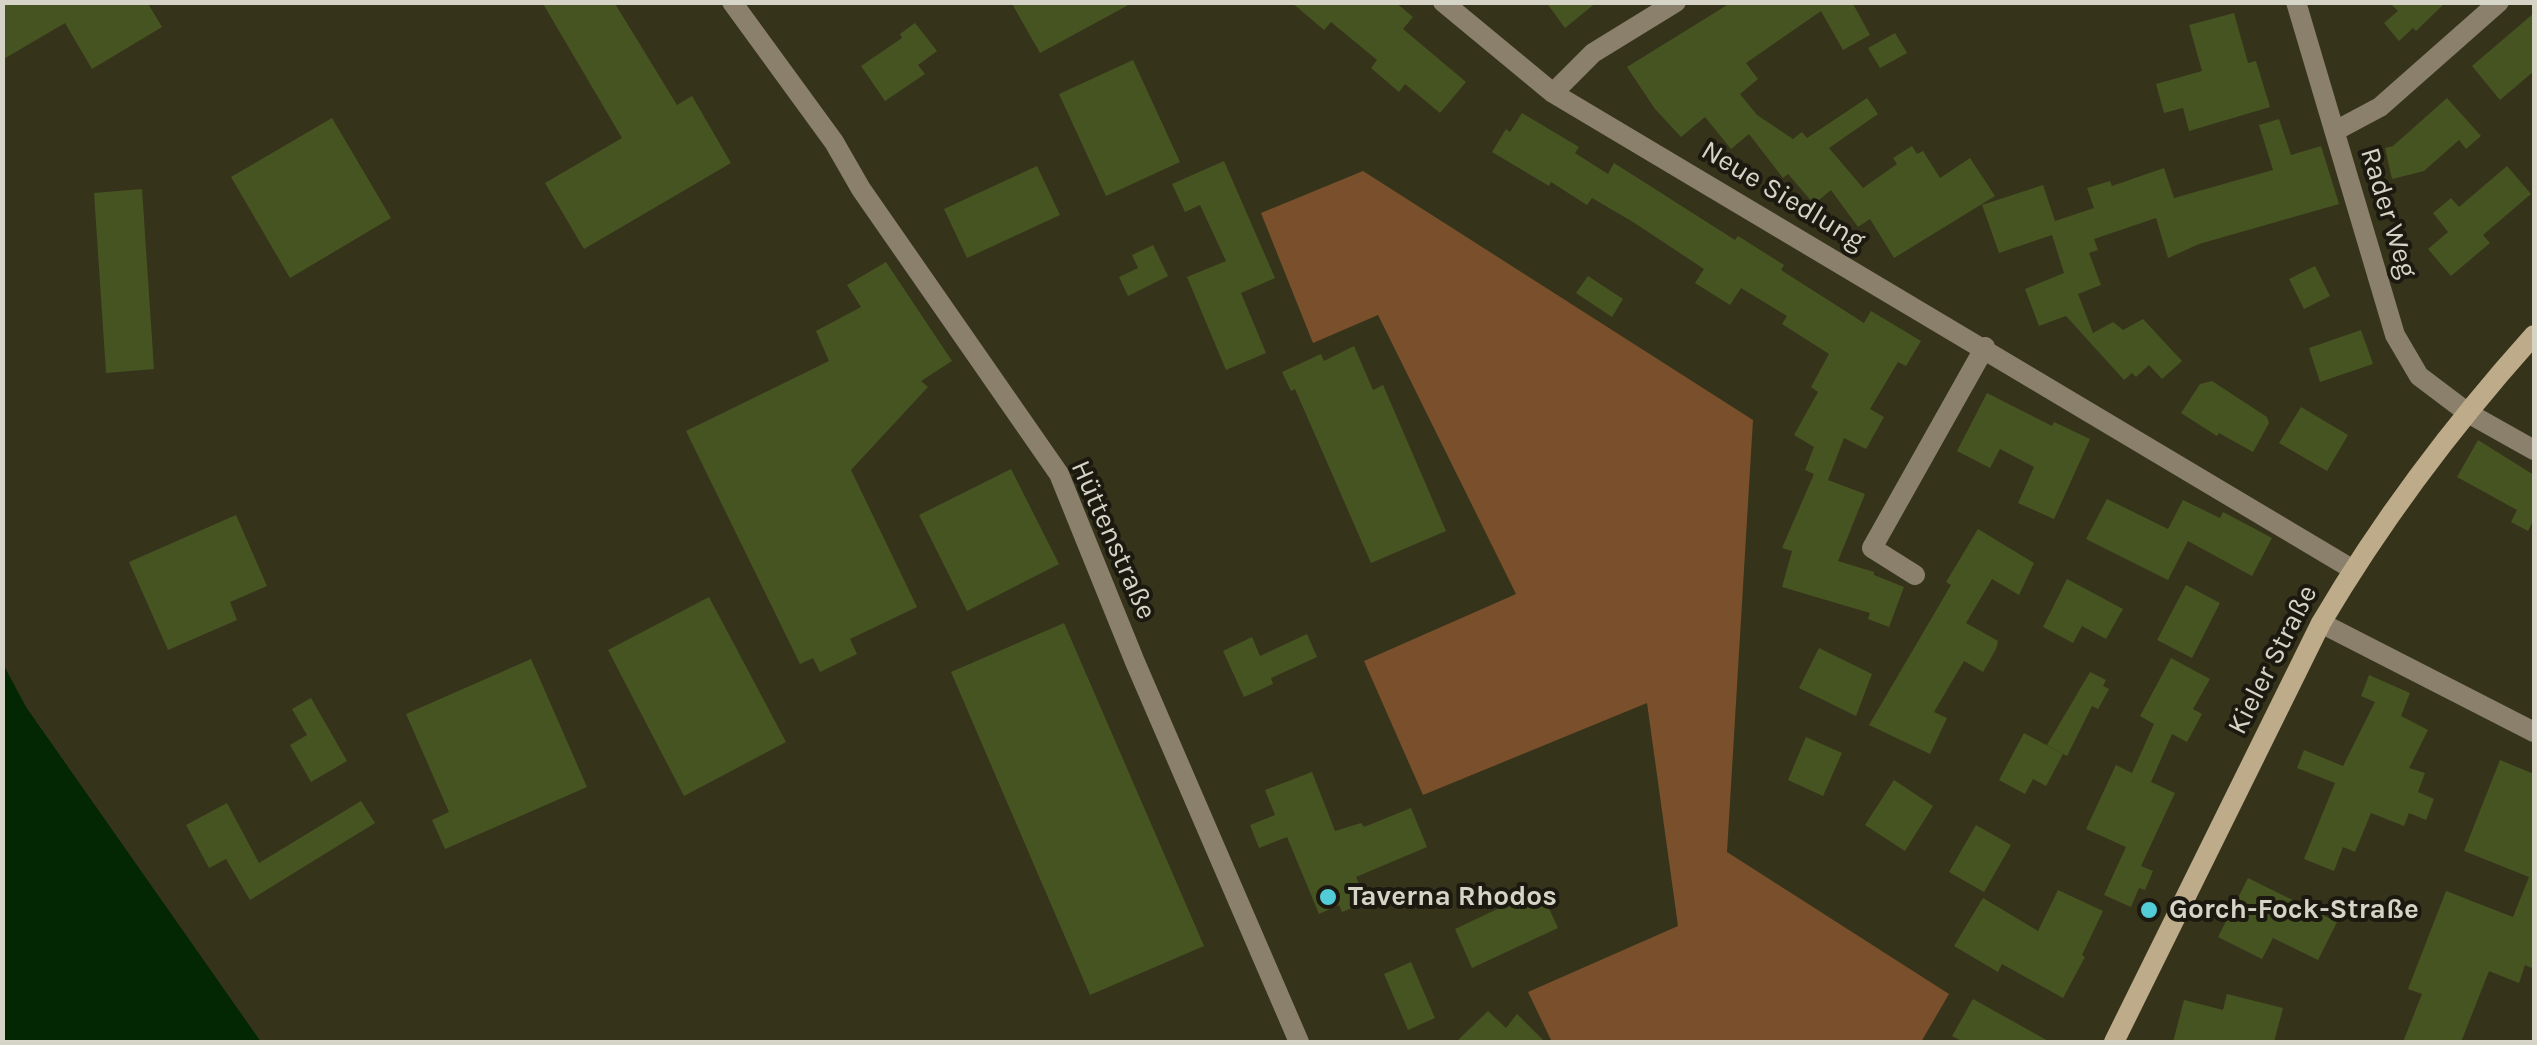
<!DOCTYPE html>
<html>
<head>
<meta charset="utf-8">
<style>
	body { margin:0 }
	#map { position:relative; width:2537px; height:1045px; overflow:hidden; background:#36331b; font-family:Karla,sans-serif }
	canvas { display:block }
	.frame { position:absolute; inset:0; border:5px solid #d6d4c6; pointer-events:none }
</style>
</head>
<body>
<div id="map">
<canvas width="2537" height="1045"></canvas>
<div class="frame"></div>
</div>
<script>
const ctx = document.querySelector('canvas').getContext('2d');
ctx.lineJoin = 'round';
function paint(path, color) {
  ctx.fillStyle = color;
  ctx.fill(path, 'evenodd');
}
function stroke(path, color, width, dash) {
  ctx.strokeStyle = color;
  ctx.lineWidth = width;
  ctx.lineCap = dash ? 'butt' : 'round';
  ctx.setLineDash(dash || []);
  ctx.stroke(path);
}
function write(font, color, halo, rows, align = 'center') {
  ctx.font = font + ' Karla,sans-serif';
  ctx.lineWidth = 8;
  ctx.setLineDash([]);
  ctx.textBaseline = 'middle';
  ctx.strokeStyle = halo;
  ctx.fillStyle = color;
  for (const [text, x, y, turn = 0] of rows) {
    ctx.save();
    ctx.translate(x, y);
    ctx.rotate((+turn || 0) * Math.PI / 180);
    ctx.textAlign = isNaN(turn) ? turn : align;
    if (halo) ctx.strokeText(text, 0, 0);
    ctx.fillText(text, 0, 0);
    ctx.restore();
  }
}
paint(new Path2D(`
	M 1363,171 L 1753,420 L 1727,852 L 1949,994 L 1921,1042 L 1552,1042 L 1528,992 L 1678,926 L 1647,703 L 1423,795 L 1364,661 L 1516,594 L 1378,315 L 1313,343 L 1261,213 Z`), '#79502b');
paint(new Path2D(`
	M 2,662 L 26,707 L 261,1042 L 3,1042 Z`), '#032703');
paint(new Path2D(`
	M 2,2 L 147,2 L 162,27 L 92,69 L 65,23 L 2,60 Z
	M 542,2 L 614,2 L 677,105 L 692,96 L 731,163 L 584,249 L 545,183 L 622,138 Z
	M 1011,2 L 1134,2 L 1040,53 Z
	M 1291,2 L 1395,2 L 1413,17 L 1403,29 L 1466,82 L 1440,113 L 1405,84 L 1399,92 L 1371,68 L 1377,60 L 1331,22 L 1324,30 Z
	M 1546,2 L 1597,2 L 1565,28 Z
	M 1732,2 L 1852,2 L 1870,35 L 1843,50 L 1821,11 L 1746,63 L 1758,79 L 1740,94 L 1757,115 L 1793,139 L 1802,132 L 1807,138 L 1867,98 L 1878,114 L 1829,148 L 1863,188 L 1897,164 L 1893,158 L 1912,146 L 1917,154 L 1923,151 L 1940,178 L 1970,158 L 1995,196 L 1894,258 L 1870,219 L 1858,227 L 1831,190 L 1814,204 L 1788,174 L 1783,178 L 1749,134 L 1731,149 L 1705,117 L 1681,137 L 1655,109 L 1627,67 Z
	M 2389,2 L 2446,2 L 2416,31 L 2413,28 L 2399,41 L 2384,23 L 2398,11 Z
	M 2234,13 L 2248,63 L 2256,61 L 2270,107 L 2189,131 L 2183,108 L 2164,113 L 2156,84 L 2202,71 L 2189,25 Z
	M 2534,13 L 2534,71 L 2500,100 L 2472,66 Z
	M 915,23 L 937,51 L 918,65 L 925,74 L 885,101 L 861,66 L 902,38 L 900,34 Z
	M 1895,33 L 1907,53 L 1880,68 L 1868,48 Z
	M 1133,60 L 1180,162 L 1106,196 L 1059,94 Z
	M 2447,98 L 2481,136 L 2466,149 L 2459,140 L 2424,171 L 2392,179 L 2385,148 L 2393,146 Z
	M 1522,113 L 1579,147 L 1575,153 L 1608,174 L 1614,163 L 1735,240 L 1738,236 L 1784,265 L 1781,270 L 1864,323 L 1871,311 L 1921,341 L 1906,366 L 1898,362 L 1870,409 L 1884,417 L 1866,449 L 1844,438 L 1828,480 L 1865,494 L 1838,561 L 1874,572 L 1874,575 L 1904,587 L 1889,627 L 1868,619 L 1870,613 L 1782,587 L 1792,551 L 1782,548 L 1814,474 L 1805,470 L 1814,447 L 1794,435 L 1818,392 L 1811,387 L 1829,354 L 1782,324 L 1787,316 L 1741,288 L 1730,305 L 1695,283 L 1704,269 L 1633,222 L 1592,198 L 1587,205 L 1551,182 L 1549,186 L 1492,152 L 1506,129 L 1510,132 Z
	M 332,118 L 391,218 L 290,278 L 231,177 Z
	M 2279,119 L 2291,155 L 2321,146 L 2339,204 L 2199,244 L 2168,258 L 2156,218 L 2094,239 L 2098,250 L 2089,253 L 2101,285 L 2078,294 L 2093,333 L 2113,322 L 2123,330 L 2143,319 L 2182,361 L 2162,379 L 2149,365 L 2136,377 L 2132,373 L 2124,380 L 2066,316 L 2039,326 L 2025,289 L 2064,273 L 2052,235 L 1999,253 L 1982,205 L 2043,185 L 2055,221 L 2094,208 L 2087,188 L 2110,181 L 2112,186 L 2164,168 L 2174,198 L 2273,170 L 2259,125 Z
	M 1224,161 L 1275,278 L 1241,293 L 1266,353 L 1226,370 L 1187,277 L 1226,261 L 1200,205 L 1185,212 L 1172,184 Z
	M 1037,166 L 1060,215 L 967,258 L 944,209 Z
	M 2507,166 L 2531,194 L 2483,235 L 2490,243 L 2451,276 L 2428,249 L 2448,232 L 2433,213 L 2451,198 L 2459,207 Z
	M 142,189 L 154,369 L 106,373 L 94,193 Z
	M 1153,245 L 1168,276 L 1128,296 L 1119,277 L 1138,268 L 1132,255 Z
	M 886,262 L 952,361 L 921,381 L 928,387 L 851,470 L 917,607 L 850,639 L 857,654 L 820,672 L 813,658 L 800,664 L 686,431 L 829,361 L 816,331 L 861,307 L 847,285 Z
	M 2315,266 L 2330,296 L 2304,309 L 2289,279 Z
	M 1588,276 L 1623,299 L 1612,317 L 1576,293 Z
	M 2361,330 L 2373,364 L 2320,382 L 2309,348 Z
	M 1354,346 L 1373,390 L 1383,385 L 1446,531 L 1371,563 L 1295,389 L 1291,391 L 1282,372 L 1321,354 L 1324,361 Z
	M 2212,381 L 2267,417 L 2269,423 L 2253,452 L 2219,433 L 2217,436 L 2181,413 L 2200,384 Z
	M 1987,393 L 2052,426 L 2054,422 L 2090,439 L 2054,519 L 2018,503 L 2034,467 L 2000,449 L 1990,468 L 1957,451 Z
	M 2301,407 L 2348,435 L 2327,471 L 2279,443 Z
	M 2478,440 L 2534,475 L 2534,519 L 2528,531 L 2511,522 L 2517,510 L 2457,477 Z
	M 1011,469 L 1059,564 L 967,611 L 919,515 Z
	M 2107,499 L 2168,529 L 2183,500 L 2220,518 L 2223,512 L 2272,538 L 2252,576 L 2188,541 L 2168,580 L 2086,539 Z
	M 236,515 L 267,586 L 230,602 L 237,620 L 168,650 L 129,562 Z
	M 1978,529 L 2034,563 L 2019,595 L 1992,579 L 1966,623 L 1998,641 L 1996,649 L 1983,672 L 1964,661 L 1934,712 L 1947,718 L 1930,754 L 1869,725 L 1951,585 L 1946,582 Z
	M 2067,579 L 2123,609 L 2106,639 L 2082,626 L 2073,643 L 2043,627 Z
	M 2186,585 L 2220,603 L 2192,658 L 2157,640 Z
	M 709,597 L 786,742 L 684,796 L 608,650 Z
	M 1064,623 L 1204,946 L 1090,995 L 951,672 Z
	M 1307,634 L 1317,657 L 1271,678 L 1273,684 L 1244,697 L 1223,651 L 1252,637 L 1260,656 Z
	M 1819,648 L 1872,674 L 1856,716 L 1799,688 Z
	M 2171,658 L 2210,679 L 2193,709 L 2202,714 L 2187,742 L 2172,734 L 2151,782 L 2175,793 L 2141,866 L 2153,871 L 2145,890 L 2139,888 L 2131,907 L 2104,895 L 2126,847 L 2086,829 L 2116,765 L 2132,773 L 2154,724 L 2140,716 Z
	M 531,659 L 587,787 L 445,849 L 432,820 L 449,812 L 406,714 Z
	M 2090,672 L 2106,680 L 2103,686 L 2109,689 L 2098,709 L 2092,706 L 2067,756 L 2047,745 Z
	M 2369,675 L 2410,693 L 2401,716 L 2428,730 L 2409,768 L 2425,773 L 2418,792 L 2434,799 L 2426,820 L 2409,813 L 2404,826 L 2371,813 L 2355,852 L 2343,847 L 2334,871 L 2304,859 L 2335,783 L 2297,768 L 2304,750 L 2343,766 L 2375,702 L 2361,696 Z
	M 311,698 L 347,761 L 311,782 L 290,745 L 307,735 L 292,709 Z
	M 2024,733 L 2063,754 L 2046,786 L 2033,779 L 2025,794 L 1999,780 Z
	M 1806,737 L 1842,753 L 1823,796 L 1788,780 Z
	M 2500,760 L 2534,774 L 2534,969 L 2525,965 L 2519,983 L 2489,971 L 2461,1042 L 2403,1042 L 2422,994 L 2408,989 L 2446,891 L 2513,917 L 2529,877 L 2464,851 Z
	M 1312,772 L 1335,831 L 1361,823 L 1364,827 L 1411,808 L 1427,847 L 1356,877 L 1367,902 L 1342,912 L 1339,905 L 1319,914 L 1287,837 L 1259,848 L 1250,825 L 1275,815 L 1265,790 Z
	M 1894,780 L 1933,806 L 1905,851 L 1865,825 Z
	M 361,801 L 375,823 L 250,900 L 226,859 L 209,868 L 186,825 L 227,803 L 259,863 Z
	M 1976,825 L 2011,845 L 1984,892 L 1949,872 Z
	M 2248,878 L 2337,922 L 2318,960 L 2273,938 L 2262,959 L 2218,937 Z
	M 1540,889 L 1558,928 L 1472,968 L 1455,929 Z
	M 2058,890 L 2103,911 L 2082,955 L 2085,957 L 2063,998 L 2002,964 L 1998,972 L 1954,946 L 1983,898 L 2038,931 Z
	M 1411,962 L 1435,1018 L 1408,1030 L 1384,974 Z
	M 2227,994 L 2283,1008 L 2274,1042 L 2173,1042 L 2184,1000 L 2223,1010 Z
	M 1973,999 L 2050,1042 L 1964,1042 L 1952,1036 Z
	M 1488,1011 L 1506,1028 L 1517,1014 L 1545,1042 L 1456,1042 Z`), '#465422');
stroke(new Path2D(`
	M 732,2 L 834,142 L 861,189 L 1059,474 L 1135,662 L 1299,1042
	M 1443,2 L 1553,93 L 2352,569
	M 2296,2 L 2395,335 L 2419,376 L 2468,413 L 2534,450
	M 1553,93 L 1593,53 L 1676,2
	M 2335,131 L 2380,107 L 2499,2
	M 1915,575 L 1872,548 L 1985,347
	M 2321,623 L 2534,732`), '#8b806b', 20);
stroke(new Path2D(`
	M 2114,1042 L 2321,623 C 2381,521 2455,423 2534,335`), '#beab8a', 20);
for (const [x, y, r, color] of [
	[1328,897,10,"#52ccd6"],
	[2149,910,10,"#52ccd6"]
]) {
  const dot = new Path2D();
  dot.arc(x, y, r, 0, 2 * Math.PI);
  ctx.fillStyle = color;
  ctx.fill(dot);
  stroke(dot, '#1c1a10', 4);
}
write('28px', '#d6d4c6', '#1c1a10', [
	["Neue Siedlung",1783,196,31],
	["Rader Weg",2388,213,73],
	["Hüttenstraße",1113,540,66],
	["Kieler Straße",2273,660,-63]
]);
write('bold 28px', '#d6d4c6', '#1c1a10', [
	["Taverna Rhodos",1348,897],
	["Gorch-Fock-Straße",2169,910]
], 'left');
</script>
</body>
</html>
